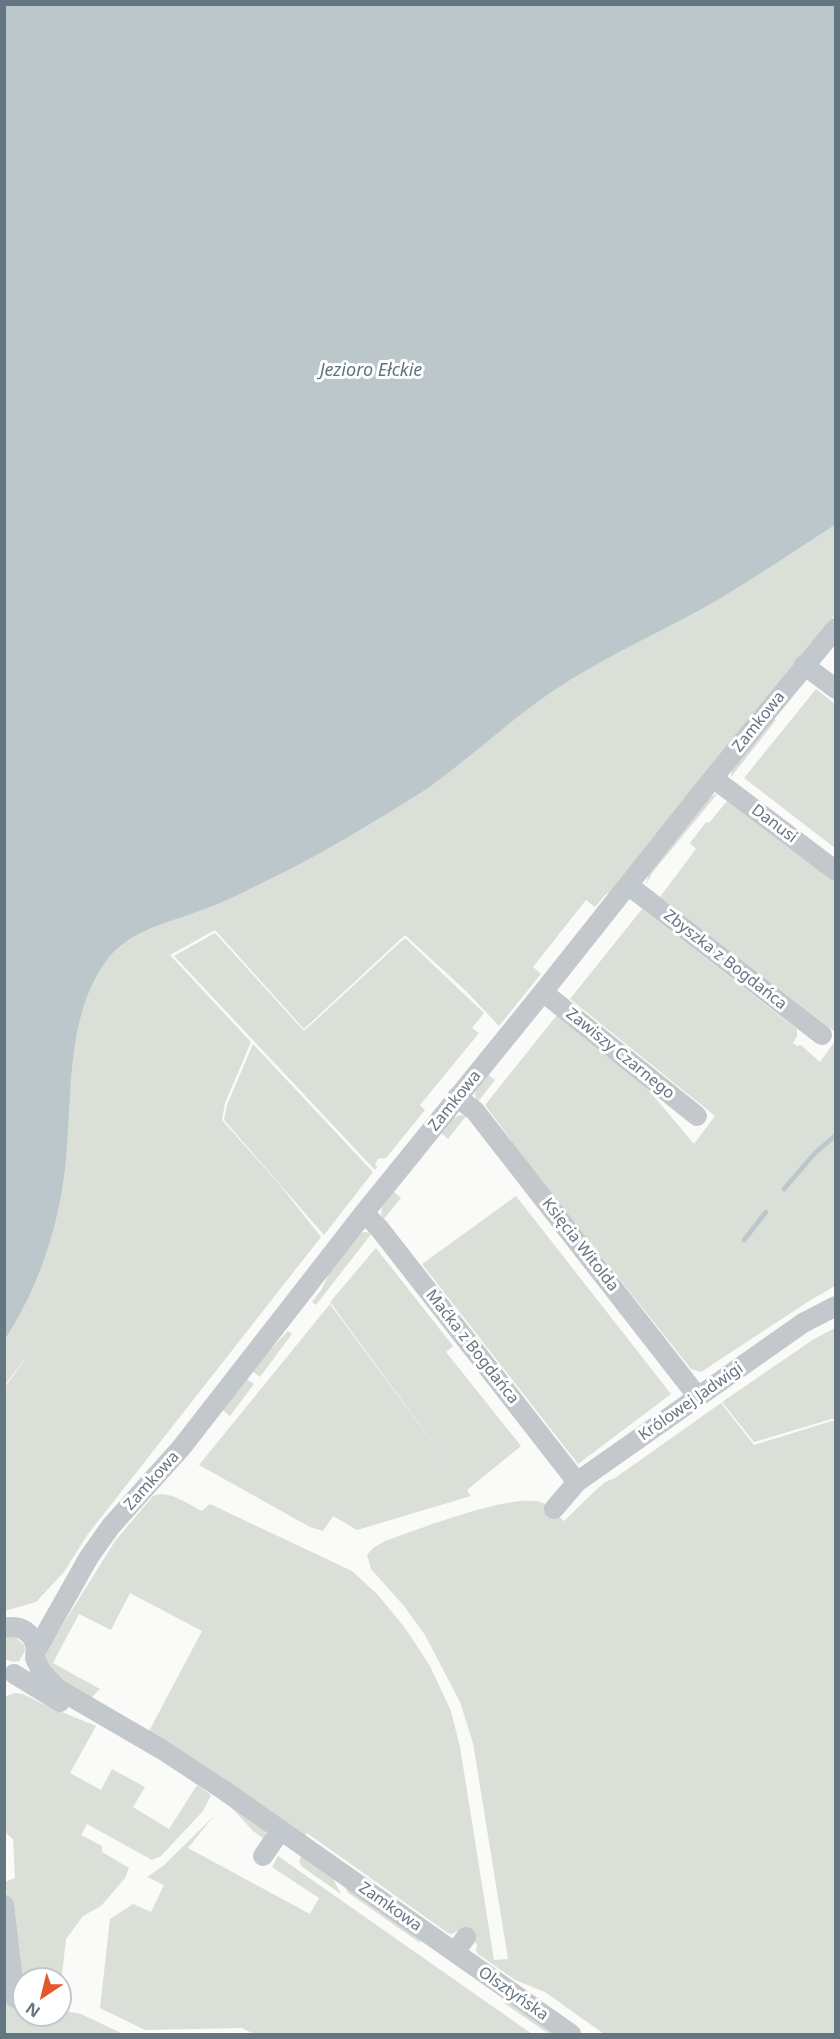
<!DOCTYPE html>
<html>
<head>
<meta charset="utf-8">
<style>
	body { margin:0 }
	#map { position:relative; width:840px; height:2039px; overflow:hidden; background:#fafaf8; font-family:"Noto Sans",sans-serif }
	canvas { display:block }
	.frame { position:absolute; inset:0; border:6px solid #657683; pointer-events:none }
	.north { position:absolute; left:12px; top:1967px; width:60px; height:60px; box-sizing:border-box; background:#fff; border:2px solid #c1c8cd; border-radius:50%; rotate:215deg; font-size:16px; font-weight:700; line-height:24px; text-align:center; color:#657683 }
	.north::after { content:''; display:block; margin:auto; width:21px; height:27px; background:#e4572e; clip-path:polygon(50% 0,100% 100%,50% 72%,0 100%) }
</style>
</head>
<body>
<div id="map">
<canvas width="840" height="2039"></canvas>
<div class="frame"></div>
<div class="north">N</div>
</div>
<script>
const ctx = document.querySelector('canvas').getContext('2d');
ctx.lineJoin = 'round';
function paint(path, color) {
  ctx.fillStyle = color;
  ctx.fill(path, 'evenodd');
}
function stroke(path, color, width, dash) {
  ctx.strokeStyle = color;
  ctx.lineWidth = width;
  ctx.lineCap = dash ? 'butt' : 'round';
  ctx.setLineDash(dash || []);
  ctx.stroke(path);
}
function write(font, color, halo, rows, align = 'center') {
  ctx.font = font + ' "Noto Sans",sans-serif';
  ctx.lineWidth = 6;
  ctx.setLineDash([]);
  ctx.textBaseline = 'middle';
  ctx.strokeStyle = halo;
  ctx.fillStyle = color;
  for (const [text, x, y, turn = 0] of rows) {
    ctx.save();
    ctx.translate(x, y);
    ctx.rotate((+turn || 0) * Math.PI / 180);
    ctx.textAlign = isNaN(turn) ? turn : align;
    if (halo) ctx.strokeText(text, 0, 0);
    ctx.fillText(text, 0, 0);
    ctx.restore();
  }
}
paint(new Path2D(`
	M 835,400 L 835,615 L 610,895 L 607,893 L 595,907 L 586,900 L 533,967 L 541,974 L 499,1026 L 466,991 L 405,935 L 304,1029 L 215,930 L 170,955 L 251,1042 L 225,1103 L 222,1120 L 279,1184 L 321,1237 L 88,1534 L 64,1572 L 36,1602 L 5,1611 L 5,1387 L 31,1351 L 5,1385 L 5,1281 L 51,985 Z
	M 816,689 L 835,704 L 835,848 L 744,778 Z
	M 773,718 L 776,720 L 731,777 L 732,768 Z
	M 718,793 L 652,873 L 646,885 L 649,872 L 708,798 Z
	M 727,801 L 835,882 L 835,1032 L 660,897 L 696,849 L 690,843 L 706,822 L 709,823 Z
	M 642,909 L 797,1029 L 797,1036 L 793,1043 L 797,1046 L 801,1045 L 820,1062 L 835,1041 L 835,1286 L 809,1301 L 701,1372 L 691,1369 L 510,1141 L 511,1140 L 485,1105 L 557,1015 L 646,1087 L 694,1144 L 715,1116 L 570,999 Z
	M 215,933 L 304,1031 L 405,938 L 484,1013 L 472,1028 L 479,1033 L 420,1105 L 425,1110 L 386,1158 L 378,1159 L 375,1164 L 377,1167 L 375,1170 L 174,956 Z
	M 253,1044 L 373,1172 L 324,1235 L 224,1120 L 227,1105 Z
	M 487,1074 L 495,1080 L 477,1103 C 472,1090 479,1084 487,1074 Z
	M 461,1115 L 466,1116 L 448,1139 L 440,1132 L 453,1118 Z
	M 393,1191 L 401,1198 L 383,1220 C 378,1208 386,1200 393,1191 Z
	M 516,1196 L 671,1394 L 578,1464 L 422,1264 Z
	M 365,1232 L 372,1233 L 316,1305 L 312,1302 L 321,1290 L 336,1260 L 360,1233 Z
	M 376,1248 L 453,1346 L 446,1352 L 521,1446 L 467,1490 L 471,1496 L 357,1530 L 333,1516 L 323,1531 L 310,1527 L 199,1465 L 330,1304 L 458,1477 L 330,1302 Z
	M 835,1328 L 835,1418 L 754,1442 L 722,1402 L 814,1339 Z
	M 288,1331 L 292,1334 L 260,1377 L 251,1370 Z
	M 245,1378 L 254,1384 L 230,1416 L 221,1409 Z
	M 721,1403 L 754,1445 L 835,1420 L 835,2034 L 604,2034 L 545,1992 L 515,1980 L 478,1954 L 476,1951 L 477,1944 L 457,1931 L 452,1934 L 448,1933 L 307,1833 L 304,1837 L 148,1733 L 202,1631 L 130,1593 L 111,1630 L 79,1614 L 53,1663 L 100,1689 L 92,1697 L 89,1697 L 54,1677 L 45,1658 L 47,1650 L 115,1541 L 153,1496 C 168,1489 188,1504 202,1511 L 210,1504 L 352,1571 L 378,1595 L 405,1628 L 430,1666 L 451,1711 L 460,1747 L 494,1960 L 508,1959 L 473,1743 L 460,1702 L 425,1635 L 404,1606 L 371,1569 L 367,1555 L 373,1548 L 385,1541 C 417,1530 515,1491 543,1503 C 550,1506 558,1516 564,1521 L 596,1490 L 605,1482 L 615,1478 Z
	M 9,1637 L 15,1637 L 24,1645 L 25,1651 L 19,1661 L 13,1662 L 5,1659 L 4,1640 Z
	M 15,1693 L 23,1694 L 47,1706 L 96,1726 L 70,1773 L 101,1790 L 112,1769 L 145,1787 L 133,1807 L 169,1829 L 197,1785 L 211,1795 L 203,1811 L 161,1856 L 152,1860 L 87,1824 L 81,1835 L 102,1846 L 102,1852 L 129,1868 L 125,1878 L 101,1906 L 83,1916 L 66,1939 L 60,1992 L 60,1979 L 24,1979 L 24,1988 L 19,1976 L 5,1882 L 15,1878 L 13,1839 L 5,1832 L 4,1699 L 6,1696 Z
	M 231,1807 L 264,1828 L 266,1834 L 265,1840 L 253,1831 Z
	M 214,1816 L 188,1848 L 310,1914 L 319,1898 L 272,1867 L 278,1856 L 532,2034 L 254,2034 L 242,2028 L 145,2030 L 100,2008 L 110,1919 L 133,1904 L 151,1912 L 164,1885 L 147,1877 L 163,1866 Z
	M 303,1854 L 330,1873 L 341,1894 L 301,1866 L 299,1860 Z
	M 345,1884 L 421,1938 L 420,1943 L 347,1892 Z
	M 4,1952 L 8,1997 L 20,2008 L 24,2008 L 24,2015 L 60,2015 L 60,2010 L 81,2014 L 123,2034 L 5,2034 Z
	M 509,2000 L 559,2034 L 549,2034 L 504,2003 Z`), '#dadfd7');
paint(new Path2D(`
	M 5,4 L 835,5 L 836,524 C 797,549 759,575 719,599 C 669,628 614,652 565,683 C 520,711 482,748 440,779 C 425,791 408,800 393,810 C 355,833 317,856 278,875 C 255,886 233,898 210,907 C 173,922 130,928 106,961 C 64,1019 73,1102 65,1169 C 58,1228 38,1289 5,1339 Z`), '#bbc7cb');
stroke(new Path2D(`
	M 784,1189 L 815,1153 L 836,1135
	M 744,1240 L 766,1212`), '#bbc7cb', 4.5);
stroke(new Path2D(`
	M 804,665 L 836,689
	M 713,778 L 836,871
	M 628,885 L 822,1035
	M 543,992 L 697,1116
	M 457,1097 L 475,1111 L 698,1397
	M 364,1213 L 379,1228 L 577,1482
	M 554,1509 L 577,1482 L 803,1323 L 836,1306
	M 4,1628 C 23,1623 39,1637 35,1657
	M 36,1651 L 89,1557 L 111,1526 L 181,1448 L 364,1213 L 543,992 L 713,778 L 836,628
	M 35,1658 L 41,1671 L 58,1689 L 161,1749 L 225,1791 L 571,2034
	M 14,1674 L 60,1702
	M 263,1856 L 281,1830
	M 4,1905 L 15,1998
	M 455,1952 L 466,1937`), '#c3c8cc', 20);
write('16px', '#657683', '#fff', [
	["Zamkowa",759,722,-51],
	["Danusi",774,824,37],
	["Zbyszka z Bogdańca",725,960,38],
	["Zawiszy Czarnego",620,1054,39],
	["Zamkowa",455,1101,-51],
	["Księcia Witolda",580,1245,52],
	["Maćka z Bogdańca",472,1347,52],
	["Królowej Jadwigi",691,1402,-35],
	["Zamkowa",152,1481,-48],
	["Zamkowa",390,1907,35],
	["Olsztyńska",513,1994,35]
]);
write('italic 18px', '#60757c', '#fff', [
	["Jezioro Ełckie",371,371]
]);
</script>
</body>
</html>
